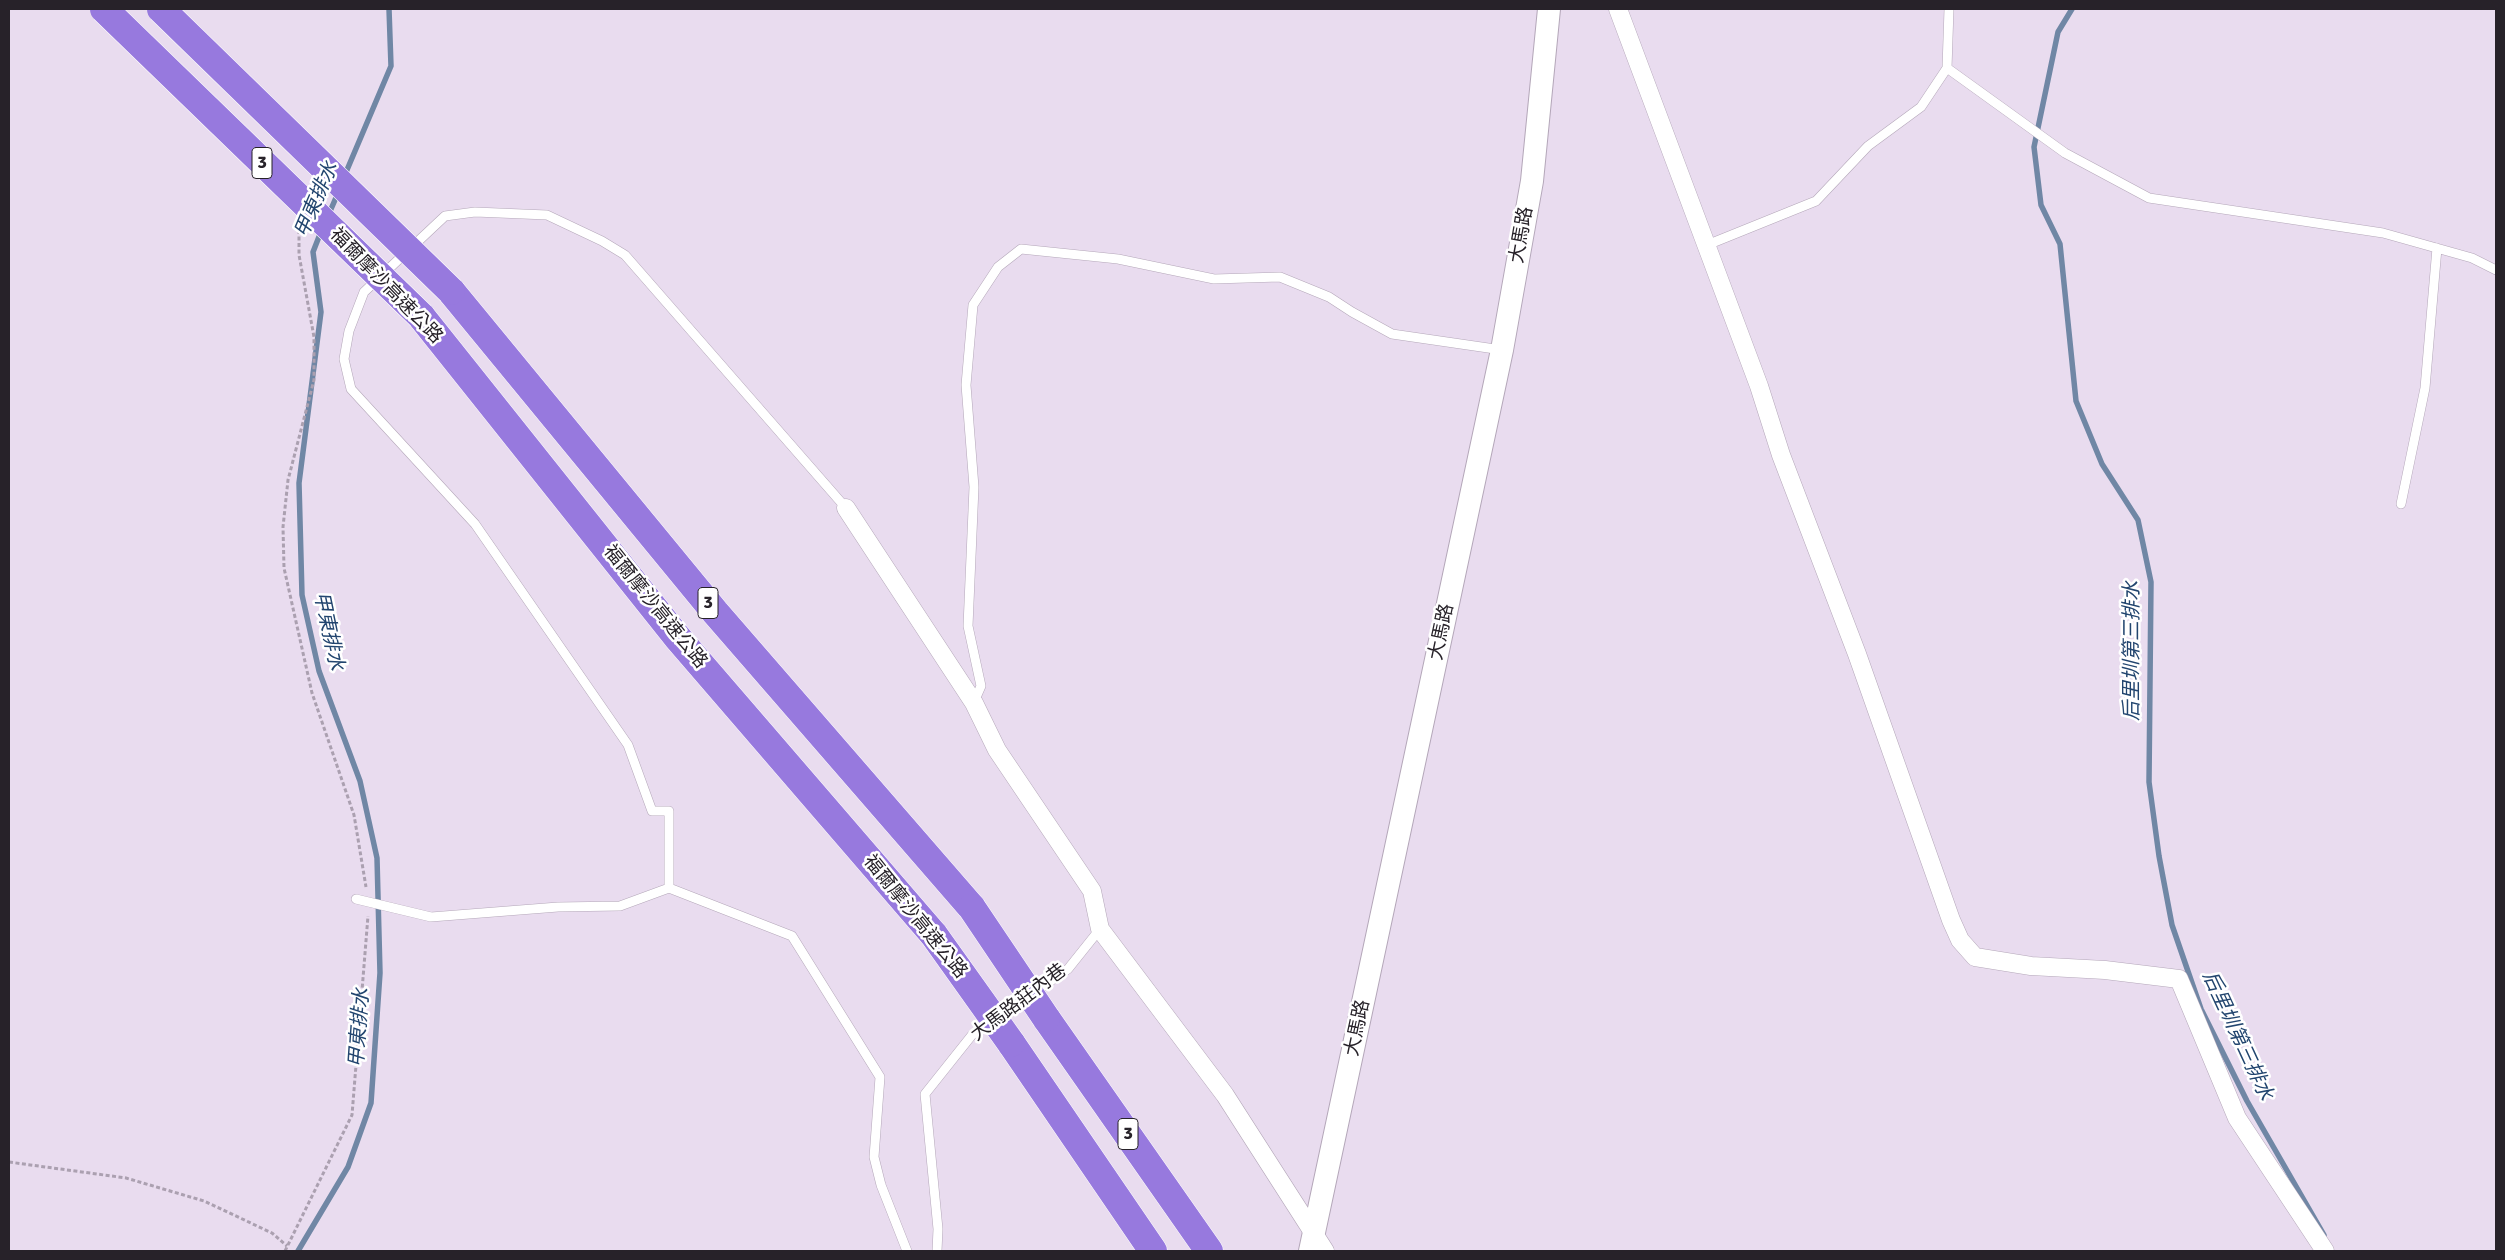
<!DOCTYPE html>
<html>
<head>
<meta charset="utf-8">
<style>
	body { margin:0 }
	#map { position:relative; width:2505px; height:1260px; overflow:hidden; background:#e9dcef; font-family:Signika,sans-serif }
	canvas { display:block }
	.frame { position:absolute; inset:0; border:10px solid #272229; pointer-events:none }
</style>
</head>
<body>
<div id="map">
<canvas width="2505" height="1260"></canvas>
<div class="frame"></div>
</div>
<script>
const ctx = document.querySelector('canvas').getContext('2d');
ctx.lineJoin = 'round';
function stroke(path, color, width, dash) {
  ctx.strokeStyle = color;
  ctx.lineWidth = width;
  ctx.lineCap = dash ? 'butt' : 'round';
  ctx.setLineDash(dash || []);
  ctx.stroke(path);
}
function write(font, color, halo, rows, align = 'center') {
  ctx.font = font + ' Signika,"Noto Sans TC",sans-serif';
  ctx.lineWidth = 5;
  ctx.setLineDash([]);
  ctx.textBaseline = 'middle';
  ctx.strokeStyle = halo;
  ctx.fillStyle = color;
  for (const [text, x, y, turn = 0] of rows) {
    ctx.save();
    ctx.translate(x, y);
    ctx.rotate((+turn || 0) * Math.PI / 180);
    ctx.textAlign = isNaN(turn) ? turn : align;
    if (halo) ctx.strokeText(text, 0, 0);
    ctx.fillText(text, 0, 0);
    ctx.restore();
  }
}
stroke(new Path2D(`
	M 2072,9 L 2058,32 L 2034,147 L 2041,205 L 2060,244 L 2076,401 L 2102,464 L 2138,520 L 2151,582 L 2149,782 L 2159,856 L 2172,925 L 2201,1009 L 2247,1101 L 2324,1235
	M 344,177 L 391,66 L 389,9
	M 328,216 L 338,193
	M 298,1251 L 348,1167 L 371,1103 L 380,973 L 377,858 L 360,781 L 319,671 L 302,595 L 299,483 L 321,312 L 313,252 L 322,229`), '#7087a5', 5.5);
const service = new Path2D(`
	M 1947,68 L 2065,153 L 2149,198 L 2383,233 L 2472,258 L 2496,270
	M 1707,245 L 1816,201 L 1868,146 L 1921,107 L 1947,68 L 1949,9
	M 2401,504 L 2425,388 L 2437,248
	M 846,508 L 625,255 L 602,241 L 547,215 L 475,212 L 445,216 L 364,292 L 349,331 L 344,359 L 351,389 L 475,524 L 628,745 L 652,811 L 669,811 L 669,888 L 792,936 L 880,1077 L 874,1157 L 881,1185 L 907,1251
	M 974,702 L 981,686 L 968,626 L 974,487 L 966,385 L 973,305 L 998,267 L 1021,249 L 1118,259 L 1214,279 L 1280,277 L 1329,297 L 1352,312 L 1392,334 L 1502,350
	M 356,899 L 431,917 L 558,907 L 620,906 L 669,888
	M 937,1251 L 938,1229 L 925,1094 L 972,1035 L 1068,969 L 1100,929`);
const minor = new Path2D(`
	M 1618,9 L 1759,386 L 1781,455 L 1857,654 L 1951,920 L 1960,940 L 1975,957 L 2031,966 L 2105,970 L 2179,979 L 2237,1118 L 2325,1251
	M 846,508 L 974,703 L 997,750 L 1092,891 L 1100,929 L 1225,1095 L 1325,1251`);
const tertiary = new Path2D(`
	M 1310,1251 L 1502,350 L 1532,181 L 1549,9`);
const motorway = new Path2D(`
	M 451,291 L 715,612 L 972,908
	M 421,316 L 677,637 L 934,935
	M 1046,1018 L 1209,1251
	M 1011,1043 L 1153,1251`);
stroke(service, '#b4a7b9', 10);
stroke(minor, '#b4a7b9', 19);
stroke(tertiary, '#b4a7b9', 24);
stroke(motorway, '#fff', 29);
stroke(new Path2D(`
	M 299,230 L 299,255 L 314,337 L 314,380 L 288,480 L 283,527 L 284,568 L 312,693 L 354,815 L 366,887
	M 9,1162 L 126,1178 L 204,1201 L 272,1233 L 287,1246
	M 285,1251 L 352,1115 L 368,916`), '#aba0b0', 3, [4, 2.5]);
stroke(service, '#fff', 9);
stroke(minor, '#fff', 18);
stroke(tertiary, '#fff', 22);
stroke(motorway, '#9779de', 28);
const motorwayBridge = new Path2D(`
	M 104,9 L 421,316
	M 161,9 L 451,291
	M 972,908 L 1046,1018
	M 934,935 L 1011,1043`);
stroke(motorwayBridge, '#fff', 29, []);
stroke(motorwayBridge, '#9779de', 28);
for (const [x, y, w] of [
	[262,163,20],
	[708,603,20],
	[1128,1134,20]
]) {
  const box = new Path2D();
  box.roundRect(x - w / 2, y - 15.5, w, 31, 4);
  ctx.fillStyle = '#fff';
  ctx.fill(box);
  stroke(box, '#272229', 1);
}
write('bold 18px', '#272229', null, [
	["3",262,163],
	["3",708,603],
	["3",1128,1134]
]);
write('19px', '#272229', '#fff', [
	["大馬路",1522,235,-80],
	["福爾摩沙高速公路",386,286,46],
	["福爾摩沙高速公路",655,607,51],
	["大馬路",1442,632,-78],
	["福爾摩沙高速公路",915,917,51],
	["大馬路莊內巷",1019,1003,-37],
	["大馬路",1358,1028,-78]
]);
write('italic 20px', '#22456f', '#fff', [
	["甲東排水",317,200,-67],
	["甲東排水",328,631,78],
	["后里圳第三排水",2133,651,-90],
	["甲東排水",360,1028,-86],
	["后里圳第三排水",2237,1036,65]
]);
</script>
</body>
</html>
